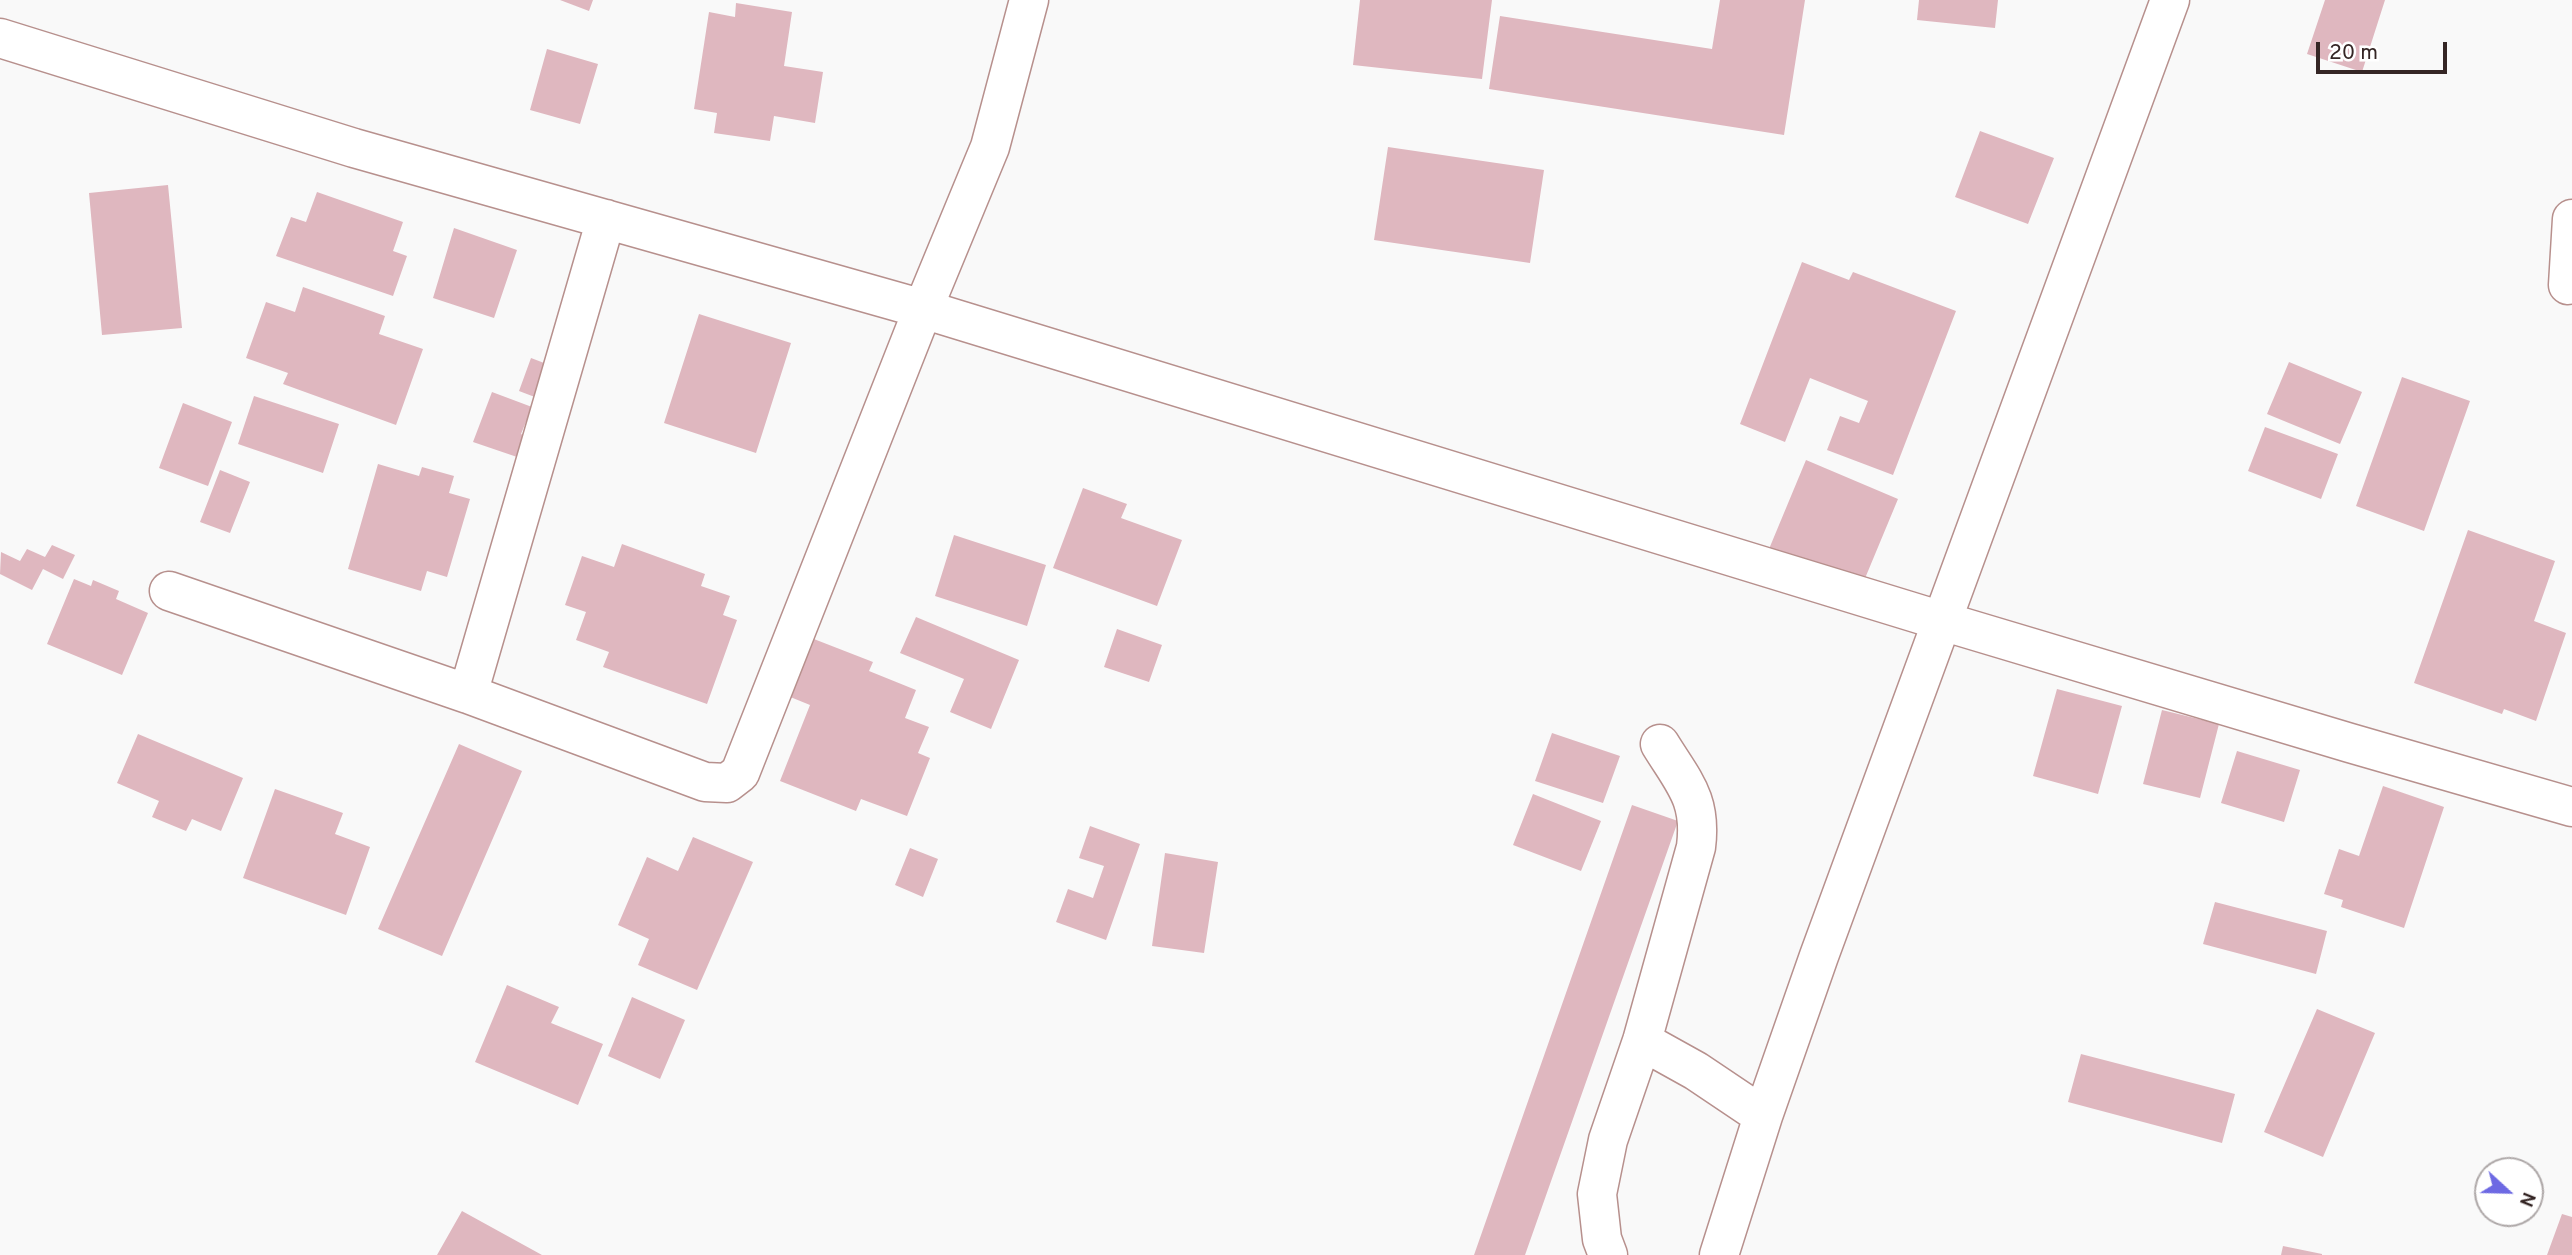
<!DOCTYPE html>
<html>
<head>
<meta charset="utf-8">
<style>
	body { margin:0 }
	#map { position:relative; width:2572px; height:1255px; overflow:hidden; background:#f9f9f9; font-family:Overpass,sans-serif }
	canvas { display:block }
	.north { position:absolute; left:2474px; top:1157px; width:70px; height:70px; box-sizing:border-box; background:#fff; border:2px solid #aea8a8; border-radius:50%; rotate:112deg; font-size:19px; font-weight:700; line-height:28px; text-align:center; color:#352625 }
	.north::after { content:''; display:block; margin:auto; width:24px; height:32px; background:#6d69e3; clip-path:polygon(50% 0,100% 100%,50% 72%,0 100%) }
	.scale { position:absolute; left:2316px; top:42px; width:131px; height:32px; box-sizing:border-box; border:4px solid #352625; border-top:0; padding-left:9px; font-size:21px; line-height:24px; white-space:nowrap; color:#352625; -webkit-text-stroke:5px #fff; paint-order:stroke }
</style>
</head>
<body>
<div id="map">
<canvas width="2572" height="1255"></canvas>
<div class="north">N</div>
<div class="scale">20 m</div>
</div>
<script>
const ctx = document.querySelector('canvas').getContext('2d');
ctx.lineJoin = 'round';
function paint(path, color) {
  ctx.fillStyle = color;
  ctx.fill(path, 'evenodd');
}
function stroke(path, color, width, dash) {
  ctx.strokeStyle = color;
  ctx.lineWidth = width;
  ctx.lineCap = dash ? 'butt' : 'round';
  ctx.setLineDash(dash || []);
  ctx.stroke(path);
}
paint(new Path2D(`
	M 560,0 L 593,0 L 589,11 Z
	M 1360,0 L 1492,0 L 1482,79 L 1353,65 Z
	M 1720,0 L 1805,0 L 1784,135 L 1489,89 L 1500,16 L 1712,49 Z
	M 1919,0 L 1998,0 L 1995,28 L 1917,20 Z
	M 2325,0 L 2385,0 L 2362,72 L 2307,54 Z
	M 736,3 L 792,12 L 784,66 L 823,72 L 815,123 L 774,116 L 770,141 L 714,133 L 717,113 L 694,109 L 709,12 L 735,17 Z
	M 547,49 L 598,64 L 580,124 L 530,110 Z
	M 1980,131 L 2054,158 L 2028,224 L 1955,197 Z
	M 1388,147 L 1544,170 L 1530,263 L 1374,240 Z
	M 168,185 L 182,328 L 102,335 L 89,193 Z
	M 317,192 L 403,222 L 393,251 L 407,256 L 393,296 L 276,256 L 291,217 L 306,222 Z
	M 454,228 L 517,250 L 494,318 L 433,298 Z
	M 1802,262 L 1849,280 L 1853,272 L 1956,311 L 1893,475 L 1827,450 L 1840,416 L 1859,423 L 1868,401 L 1810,378 L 1785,442 L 1740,424 Z
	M 303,287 L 385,316 L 379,334 L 423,349 L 396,425 L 283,384 L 288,373 L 246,358 L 266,302 L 295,312 Z
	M 699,314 L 791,343 L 756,453 L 664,423 Z
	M 531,358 L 552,366 L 540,399 L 519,391 Z
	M 2289,362 L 2362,392 L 2340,444 L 2267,414 Z
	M 2402,377 L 2470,401 L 2424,531 L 2356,506 Z
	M 492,392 L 532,407 L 521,434 L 527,437 L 520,458 L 473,442 Z
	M 254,396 L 339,424 L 323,473 L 238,444 Z
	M 183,403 L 232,422 L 208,486 L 159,468 Z
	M 2265,427 L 2338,454 L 2321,499 L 2248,471 Z
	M 1806,460 L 1898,499 L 1861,588 L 1769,549 Z
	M 378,464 L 419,476 L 422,467 L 454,476 L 449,493 L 470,499 L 447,577 L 427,571 L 421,591 L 348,569 Z
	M 220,470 L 250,482 L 230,533 L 200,522 Z
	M 1083,488 L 1127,504 L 1121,518 L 1182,540 L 1157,606 L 1053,568 Z
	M 2468,530 L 2555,561 L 2534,621 L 2566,633 L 2536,721 L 2504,709 L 2502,714 L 2414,683 Z
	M 954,535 L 1046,565 L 1027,626 L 935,596 Z
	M 622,544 L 705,574 L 701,586 L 730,596 L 723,615 L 737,620 L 707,704 L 603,667 L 609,652 L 576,640 L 586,612 L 565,605 L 582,556 L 614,567 Z
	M 52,545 L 75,555 L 63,579 L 43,569 L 32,590 L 0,574 L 1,552 L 20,561 L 27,549 L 45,557 Z
	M 74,579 L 91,586 L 93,580 L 119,591 L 116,599 L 148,613 L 122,675 L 47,644 Z
	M 916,617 L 1019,660 L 991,729 L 950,712 L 964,679 L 900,653 Z
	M 1117,629 L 1162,645 L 1149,682 L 1104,667 Z
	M 801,634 L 873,662 L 869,671 L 916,690 L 905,718 L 929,727 L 918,753 L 930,758 L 907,816 L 861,799 L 856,811 L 780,781 L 810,705 L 778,692 Z
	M 2057,689 L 2122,706 L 2098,794 L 2033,776 Z
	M 2162,710 L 2219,724 L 2200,798 L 2143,784 Z
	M 1552,733 L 1620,756 L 1603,803 L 1535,781 Z
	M 138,734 L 243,778 L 221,831 L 192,819 L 186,831 L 152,817 L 159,801 L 117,783 Z
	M 459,744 L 522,771 L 442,956 L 378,929 Z
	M 2237,751 L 2300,770 L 2284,822 L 2221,803 Z
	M 2383,786 L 2444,807 L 2404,928 L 2341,907 L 2343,900 L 2324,894 L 2339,849 L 2359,856 Z
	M 275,789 L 343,813 L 335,834 L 370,847 L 346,915 L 243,878 Z
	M 1533,794 L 1601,821 L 1581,871 L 1513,845 Z
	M 1632,805 L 1678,821 L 1525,1255 L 1474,1255 Z
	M 1090,826 L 1140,844 L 1106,940 L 1056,922 L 1068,889 L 1093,898 L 1104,866 L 1079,858 Z
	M 693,837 L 753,862 L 697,990 L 638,965 L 649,939 L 618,925 L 647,857 L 678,871 Z
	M 910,848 L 938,859 L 923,897 L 895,885 Z
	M 1165,853 L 1218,862 L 1204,953 L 1152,946 Z
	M 2215,902 L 2327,931 L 2316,974 L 2203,944 Z
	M 507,985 L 559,1007 L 551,1023 L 603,1044 L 578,1105 L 475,1062 Z
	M 632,997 L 685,1020 L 660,1079 L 608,1056 Z
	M 2317,1009 L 2375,1033 L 2323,1157 L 2264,1132 Z
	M 2081,1054 L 2235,1094 L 2222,1143 L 2068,1102 Z
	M 462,1211 L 542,1255 L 437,1255 Z
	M 2562,1214 L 2572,1217 L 2572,1255 L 2547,1255 Z
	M 2283,1246 L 2322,1254 L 2322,1255 L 2281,1255 Z`), '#dfb7bf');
const minor = new Path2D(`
	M 0,38 L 354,148 L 923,309 L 1942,621 L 2350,743 L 2572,807
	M 2568,285 L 2572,219
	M 169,591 L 468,694 L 705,782 L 727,783 L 740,773 L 923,309 L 990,147 L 1029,0
	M 468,694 L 606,219
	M 1642,1041 L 1696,1071 L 1763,1116
	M 1608,1255 L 1602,1239 L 1597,1194 L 1608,1140 L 1642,1041 L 1696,847 C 1702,799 1684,783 1660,744
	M 1719,1255 L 1763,1116 L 1819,956 L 2170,0`);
stroke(minor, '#b7908d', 41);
stroke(minor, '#fff', 38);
</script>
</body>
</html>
